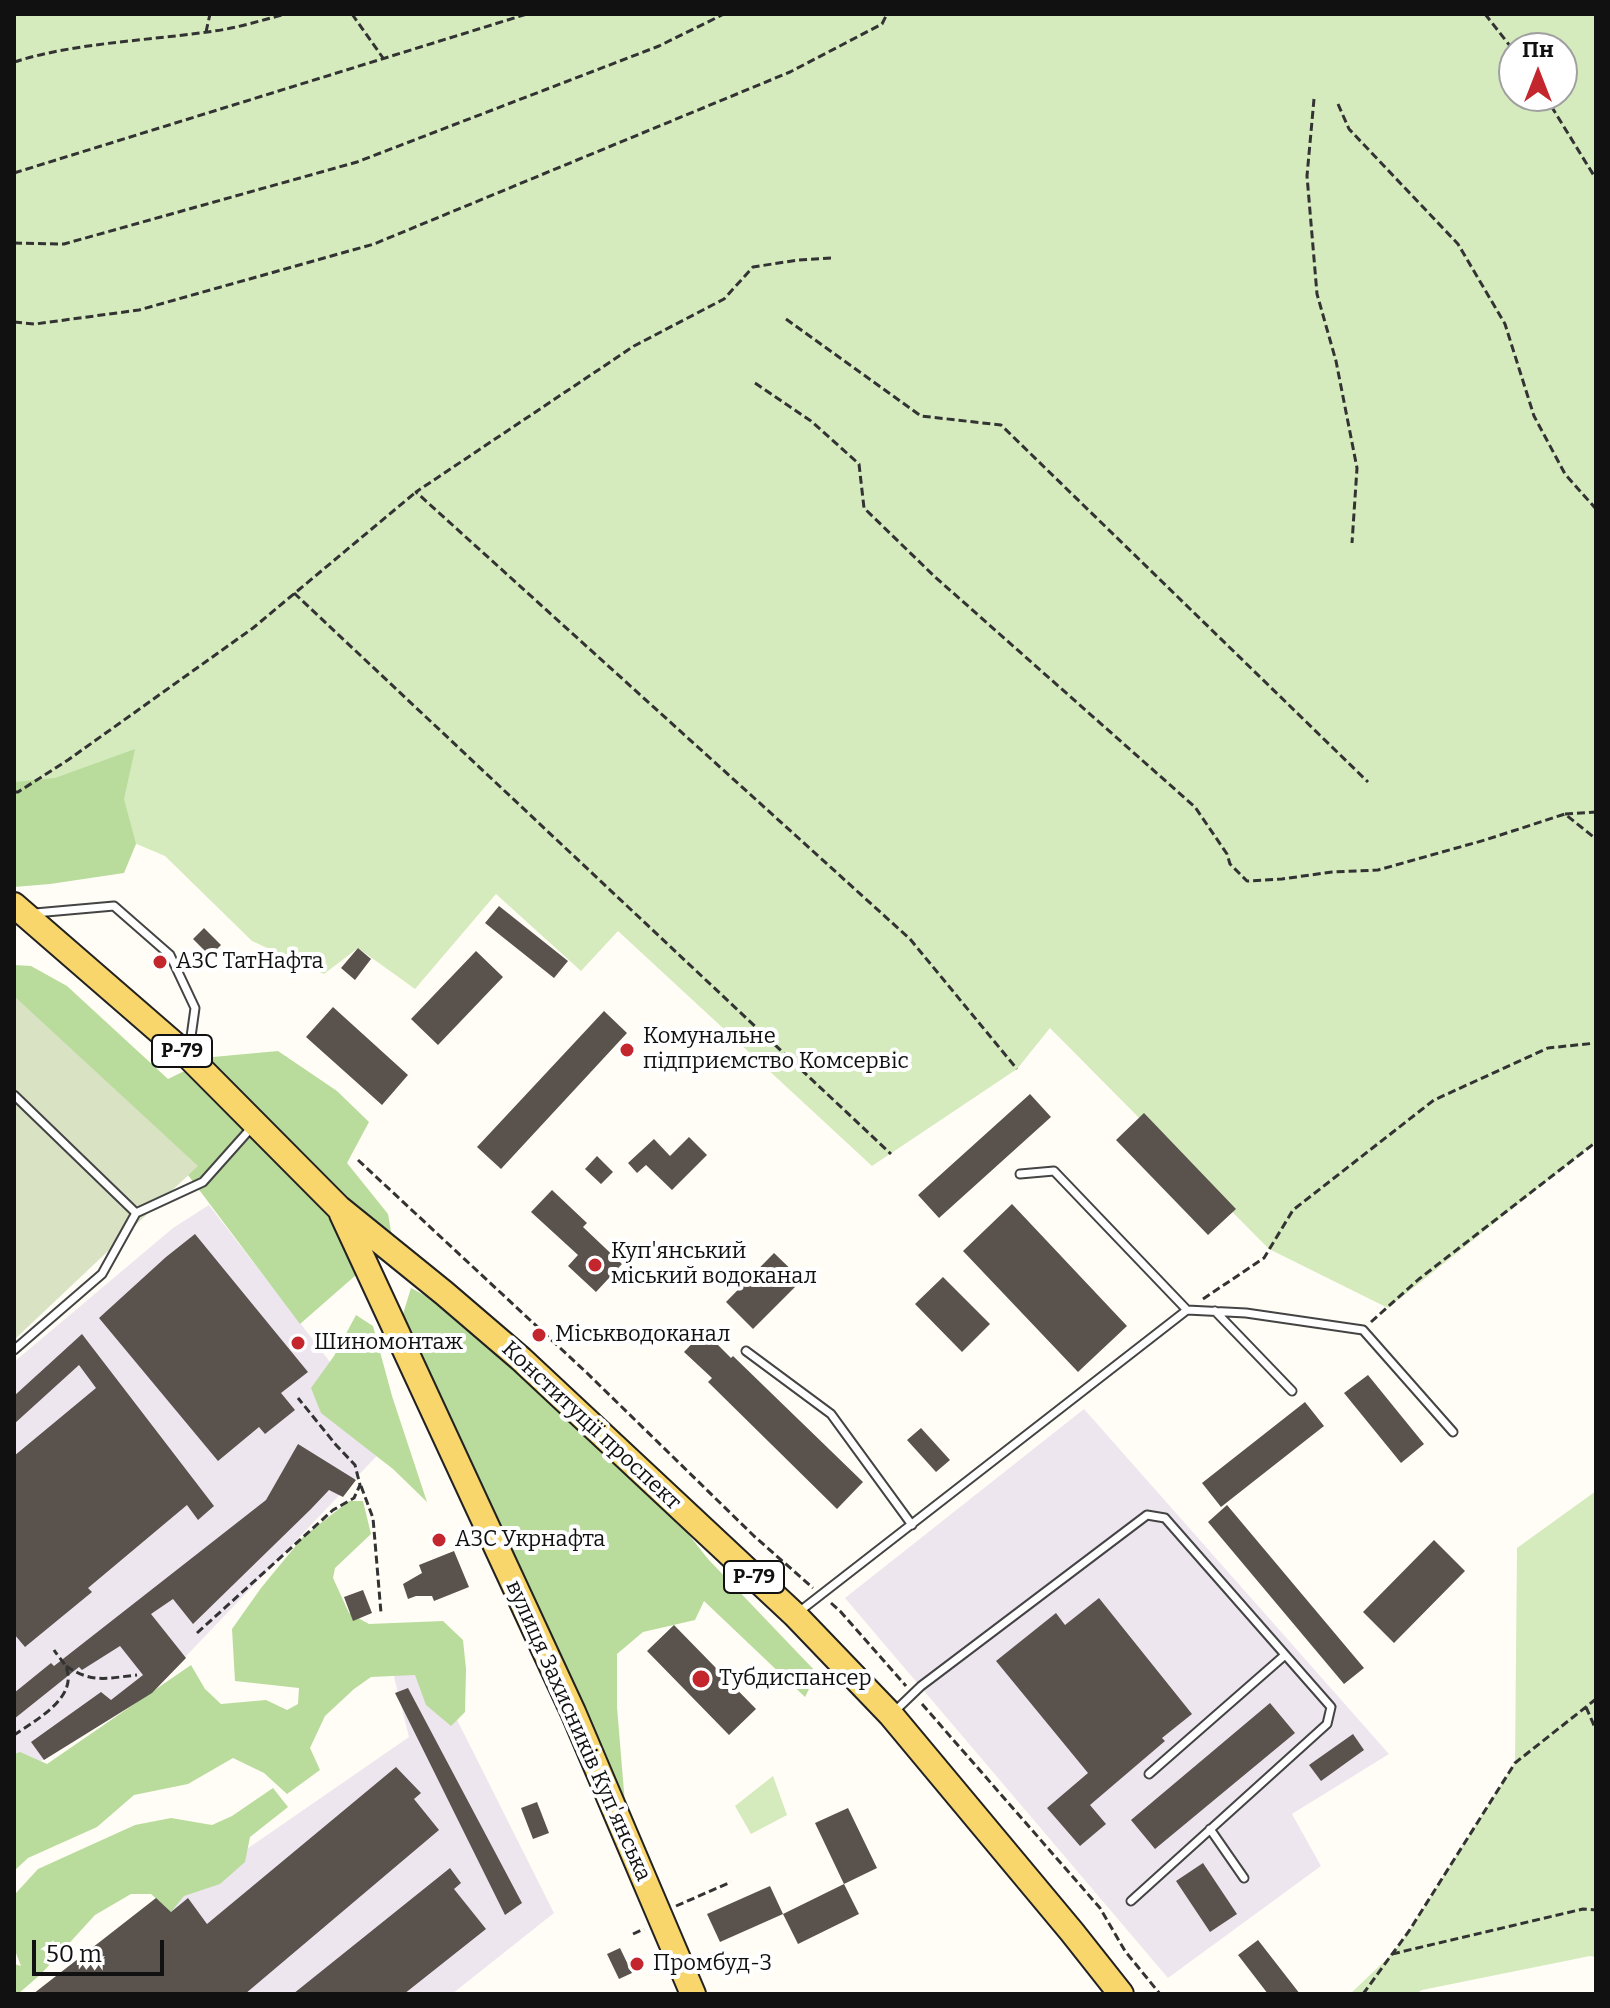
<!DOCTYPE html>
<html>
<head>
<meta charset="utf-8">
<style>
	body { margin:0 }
	#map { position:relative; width:1610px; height:2008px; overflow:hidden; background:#fffdf5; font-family:Bitter,serif }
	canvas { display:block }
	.frame { position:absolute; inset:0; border:16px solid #111; pointer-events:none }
	.north { position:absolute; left:1498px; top:32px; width:80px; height:80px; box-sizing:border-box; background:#fff; border:2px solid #a0a0a0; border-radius:50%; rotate:0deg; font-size:22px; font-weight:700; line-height:32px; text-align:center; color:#111 }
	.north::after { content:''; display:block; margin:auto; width:28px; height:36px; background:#c4262e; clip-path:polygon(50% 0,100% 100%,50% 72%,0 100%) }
	.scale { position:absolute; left:32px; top:1940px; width:132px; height:36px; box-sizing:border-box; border:4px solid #111; border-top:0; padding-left:10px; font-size:24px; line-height:28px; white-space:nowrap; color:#111; -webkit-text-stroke:6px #fff; paint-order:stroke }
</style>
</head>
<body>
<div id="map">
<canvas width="1610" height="2008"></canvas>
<div class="frame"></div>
<div class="north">Пн</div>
<div class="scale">50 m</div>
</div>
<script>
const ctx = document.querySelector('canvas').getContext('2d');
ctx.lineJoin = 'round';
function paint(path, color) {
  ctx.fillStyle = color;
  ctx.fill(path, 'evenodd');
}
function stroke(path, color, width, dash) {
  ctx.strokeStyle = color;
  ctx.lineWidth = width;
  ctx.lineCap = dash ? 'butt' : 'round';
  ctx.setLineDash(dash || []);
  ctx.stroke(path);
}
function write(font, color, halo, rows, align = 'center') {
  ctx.font = font + ' Bitter,serif';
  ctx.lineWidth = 8;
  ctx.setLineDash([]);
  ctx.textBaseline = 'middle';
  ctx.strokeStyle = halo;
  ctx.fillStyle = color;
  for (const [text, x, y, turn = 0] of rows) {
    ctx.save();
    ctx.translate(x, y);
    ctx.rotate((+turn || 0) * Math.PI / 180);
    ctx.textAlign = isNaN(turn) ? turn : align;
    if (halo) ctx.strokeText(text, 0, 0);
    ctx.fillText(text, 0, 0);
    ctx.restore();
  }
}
paint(new Path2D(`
	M 209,1205 L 391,1441 L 151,1693 L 14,1778 L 14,1362 L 173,1228 Z
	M 1084,1409 L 1389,1754 L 1292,1814 L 1321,1866 L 1168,1978 L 845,1598 Z
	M 422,1650 L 554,1913 L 452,1994 L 37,1994 L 409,1737 L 394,1677 Z`), '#eee6ef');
paint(new Path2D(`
	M 14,14 L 1596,14 L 1596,1142 L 1388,1308 L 1269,1249 L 1050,1028 L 1017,1069 L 872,1166 L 618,931 L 581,971 L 496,894 L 415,989 L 358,948 L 324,974 L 252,941 L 165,856 L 14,792 ZM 1514,48 L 1562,48 L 1562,96 L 1514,96 Z
	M 1596,1491 L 1596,1957 L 1590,1956 L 1422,1990 L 1415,1994 L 1350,1994 L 1392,1954 L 1409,1931 L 1515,1763 L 1517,1548 Z
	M 773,1776 L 787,1815 L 751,1834 L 735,1806 Z`), '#d5ebbd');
paint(new Path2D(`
	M 135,749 L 124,799 L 136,844 L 124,873 L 50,884 L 14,887 L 14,782 L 55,778 Z
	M 14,965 L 31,966 L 67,986 L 168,1079 L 213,1057 L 278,1051 L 337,1091 L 369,1122 L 347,1163 L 388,1214 L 392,1237 L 339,1229 L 356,1275 L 300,1324 L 188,1175 L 164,1150 L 14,1092 Z
	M 411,1288 L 454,1311 L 647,1482 L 708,1559 L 817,1673 L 805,1697 L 704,1601 L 695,1620 L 643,1632 L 617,1654 L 617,1707 L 626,1816 L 407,1343 L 403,1314 Z
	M 356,1315 L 373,1326 L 392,1396 L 427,1502 L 393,1469 L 321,1413 L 311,1388 L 334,1356 Z
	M 349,1501 L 363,1501 L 371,1534 L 335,1568 L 333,1578 L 349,1613 L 369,1624 L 443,1621 L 463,1640 L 466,1669 L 465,1712 L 451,1726 L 426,1705 L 415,1675 L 371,1677 L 354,1689 L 325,1716 L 310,1748 L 320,1770 L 287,1794 L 264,1773 L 233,1758 L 188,1784 L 134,1795 L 97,1827 L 28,1858 L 14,1871 L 14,1754 L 20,1752 L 47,1764 L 191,1665 L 205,1689 L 221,1704 L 266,1700 L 287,1710 L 298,1704 L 299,1688 L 235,1681 L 232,1629 L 261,1588 L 303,1537 Z
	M 273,1788 L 288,1807 L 250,1837 L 245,1862 L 220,1884 L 184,1896 L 171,1912 L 151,1894 L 131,1894 L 95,1915 L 41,1974 L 18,1994 L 14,1994 L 14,1964 L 21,1966 L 14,1948 L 14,1899 L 16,1893 L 38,1869 L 135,1825 L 171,1818 L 212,1825 L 232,1816 Z`), '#b9dc9c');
paint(new Path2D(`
	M 14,996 L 198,1166 L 14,1340 Z`), '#d9e3c4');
paint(new Path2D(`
	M 499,906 L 568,961 L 554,978 L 485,923 Z
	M 204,928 L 221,945 L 210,956 L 193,939 Z
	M 358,948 L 371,959 L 355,980 L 341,968 Z
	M 476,951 L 503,977 L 438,1045 L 411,1019 Z
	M 333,1007 L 408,1075 L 382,1105 L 306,1037 Z
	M 604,1011 L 627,1033 L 501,1169 L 477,1147 Z
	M 1030,1094 L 1051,1117 L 939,1218 L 918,1195 Z
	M 1144,1113 L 1236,1209 L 1208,1235 L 1116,1140 Z
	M 689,1137 L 707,1155 L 672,1190 L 646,1165 L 637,1173 L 628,1163 L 654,1139 L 670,1156 Z
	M 597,1156 L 613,1172 L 601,1184 L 585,1169 Z
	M 552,1190 L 587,1223 L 583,1227 L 622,1264 L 596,1292 L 568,1266 L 578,1255 L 531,1212 Z
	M 1012,1204 L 1127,1326 L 1078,1372 L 963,1251 Z
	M 195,1234 L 308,1372 L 281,1393 L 295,1410 L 265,1434 L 259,1427 L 218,1461 L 99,1318 L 166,1257 Z
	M 774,1253 L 802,1280 L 753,1329 L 726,1302 Z
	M 943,1277 L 990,1324 L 962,1352 L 915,1304 Z
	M 704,1331 L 731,1358 L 733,1356 L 863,1482 L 837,1509 L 708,1382 L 712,1378 L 684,1352 Z
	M 82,1334 L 214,1506 L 198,1520 L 187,1505 L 88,1588 L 92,1592 L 25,1647 L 14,1634 L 14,1456 L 96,1388 L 79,1365 L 14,1424 L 14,1396 Z
	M 1368,1375 L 1424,1444 L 1401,1463 L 1344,1393 Z
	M 1305,1402 L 1324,1426 L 1221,1507 L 1202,1483 Z
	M 921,1428 L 950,1460 L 936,1472 L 907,1440 Z
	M 298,1444 L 356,1480 L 343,1497 L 329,1490 L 311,1509 L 193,1624 L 173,1599 L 151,1614 L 186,1658 L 152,1693 L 44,1760 L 31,1742 L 101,1692 L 111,1700 L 143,1675 L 120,1646 L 82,1670 L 79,1667 L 14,1719 L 14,1693 L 51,1663 L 54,1666 L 266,1500 Z
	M 1227,1505 L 1364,1668 L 1344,1684 L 1208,1522 Z
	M 1434,1540 L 1465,1571 L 1394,1643 L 1363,1612 Z
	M 454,1551 L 469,1587 L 434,1601 L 432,1596 L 416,1596 L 408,1599 L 403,1584 L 422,1573 L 419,1565 Z
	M 363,1590 L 372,1613 L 353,1621 L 344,1597 Z
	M 1099,1598 L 1192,1714 L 1162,1738 L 1165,1741 L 1090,1805 L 1106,1824 L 1080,1846 L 1047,1808 L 1088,1773 L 996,1661 L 1056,1613 L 1065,1625 Z
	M 674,1625 L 756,1709 L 729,1735 L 647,1651 Z
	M 408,1688 L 522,1903 L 505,1915 L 395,1693 Z
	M 1270,1703 L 1295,1733 L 1155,1849 L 1131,1820 Z
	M 1353,1734 L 1364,1750 L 1321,1781 L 1309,1765 Z
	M 396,1767 L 421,1793 L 414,1799 L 439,1830 L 245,1994 L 33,1994 L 156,1898 L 171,1912 L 188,1898 L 207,1924 Z
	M 537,1802 L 549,1833 L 533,1839 L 521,1808 Z
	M 848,1808 L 877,1868 L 844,1884 L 815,1823 Z
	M 1203,1863 L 1237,1914 L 1210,1932 L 1176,1881 Z
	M 450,1868 L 461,1883 L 454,1889 L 486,1929 L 404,1994 L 293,1994 Z
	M 844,1884 L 859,1914 L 798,1944 L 783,1914 Z
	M 770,1886 L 783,1914 L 720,1942 L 707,1914 Z
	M 1258,1940 L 1300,1994 L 1268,1994 L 1238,1955 Z
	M 620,1948 L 632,1973 L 619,1979 L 607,1954 Z`), '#5a524d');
const lane = new Path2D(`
	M 35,913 L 114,906 L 170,955 L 195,1008 L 189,1051
	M 14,1095 L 136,1213
	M 1020,1174 L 1054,1171 L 1187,1310
	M 1215,1311 L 1292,1391
	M 14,1350 L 102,1274 L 136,1213 L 203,1182 L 252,1127
	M 746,1351 L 831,1414 L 912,1525
	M 800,1611 L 1187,1310 L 1246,1313 L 1363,1330 L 1453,1432
	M 895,1711 L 921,1686 L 1147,1515 L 1165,1518 L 1331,1707 L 1327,1724 L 1131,1901
	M 1149,1774 L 1285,1655
	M 1210,1829 L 1244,1878`);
const primary = new Path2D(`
	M 14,905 L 188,1056 L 339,1208 L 444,1293 L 521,1359 L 795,1615 L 891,1715 L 1072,1932 L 1121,1994
	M 342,1214 L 573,1712 L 693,1994`);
stroke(lane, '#444', 11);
stroke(primary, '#222', 28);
stroke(new Path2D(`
	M 352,14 L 383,58
	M 1485,14 L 1514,51
	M 206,32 L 210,14
	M 14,62 C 78,42 148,41 214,31 C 238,28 262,20 286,14
	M 1545,96 L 1596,179
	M 1314,99 L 1307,176 L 1317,294 L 1336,361 L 1357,468 L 1352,543
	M 1338,104 L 1349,129 L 1458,244 L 1505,324 L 1534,416 L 1565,474 L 1596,509
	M 14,173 L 527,14
	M 14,243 L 64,244 L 357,162 L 659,46 L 724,14
	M 831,258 L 798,260 L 753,267 L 724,299 L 634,346 L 416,492 L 910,939 L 1017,1069
	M 786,319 L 921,416 L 1001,425 L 1368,782
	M 14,322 L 35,324 L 139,310 L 374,244 L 790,72 L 882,24 L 887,14
	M 755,383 L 811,421 L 859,464 L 864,508 L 934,576 L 1195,807 L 1227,854 L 1230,864 L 1247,881 L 1282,879 L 1332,872 L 1378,870 L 1485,840 L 1565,814 L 1596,839
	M 294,593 L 891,1154
	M 14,792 L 18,792 L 68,760 L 253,628 L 416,492
	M 1565,814 L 1596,812
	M 358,1160 L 587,1373 L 754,1536 L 813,1588
	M 1203,1299 L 1264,1258 L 1293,1210 L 1434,1100 L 1548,1048 L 1596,1043
	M 1371,1322 L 1419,1279 L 1596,1142
	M 361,1486 L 373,1518 L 381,1613
	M 831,1603 L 840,1611 L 906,1686
	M 197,1633 L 333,1510 L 354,1498 L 360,1485 L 355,1465 L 336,1445 L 298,1398
	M 66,1666 C 93,1684 107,1678 137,1675
	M 922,1704 L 1100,1908 L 1125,1951 L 1160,1994
	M 1586,1707 L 1596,1730
	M 14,1735 C 34,1721 81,1697 65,1665 C 62,1660 57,1655 54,1650
	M 676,1906 L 731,1882
	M 633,1934 L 644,1929
	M 1392,1954 L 1583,1909 L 1596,1910
	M 1363,1994 L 1409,1931 L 1515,1763 L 1596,1699`), '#333', 3, [8, 4]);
stroke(lane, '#fff', 7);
stroke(primary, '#f9d66b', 24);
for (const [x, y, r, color] of [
	[160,962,8,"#c4262e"],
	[627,1050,8,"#c4262e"],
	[595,1265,8,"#c4262e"],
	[539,1335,8,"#c4262e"],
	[298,1343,8,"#c4262e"],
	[439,1540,8,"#c4262e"],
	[701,1679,10,"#c4262e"],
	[637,1964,8,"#c4262e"]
]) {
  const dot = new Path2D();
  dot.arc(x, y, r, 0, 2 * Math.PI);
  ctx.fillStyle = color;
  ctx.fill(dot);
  stroke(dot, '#fff', 3);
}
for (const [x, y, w] of [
	[182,1051,60],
	[754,1577,60]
]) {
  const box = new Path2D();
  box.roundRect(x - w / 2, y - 16, w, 32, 6);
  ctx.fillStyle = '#fff';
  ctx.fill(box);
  stroke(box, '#111', 2);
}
write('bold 20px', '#111', null, [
	["Р-79",182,1051],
	["Р-79",754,1577]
]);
write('22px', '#111', '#fff', [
	["АЗС ТатНафта",176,962],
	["Комунальне",643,1037],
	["пiдприємство Комсервiс",643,1062],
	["Куп'янський",611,1252],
	["міський водоканал",611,1277],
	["Міськводоканал",555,1335],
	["Шиномонтаж",314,1343],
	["АЗС Укрнафта",455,1540],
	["Тубдиспансер",719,1679],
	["Промбуд-3",653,1964]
], 'left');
write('22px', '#111', '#fff', [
	["Конституції проспект",591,1426,43],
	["вулиця Захисників Куп'янська",578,1731,66]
]);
</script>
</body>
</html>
